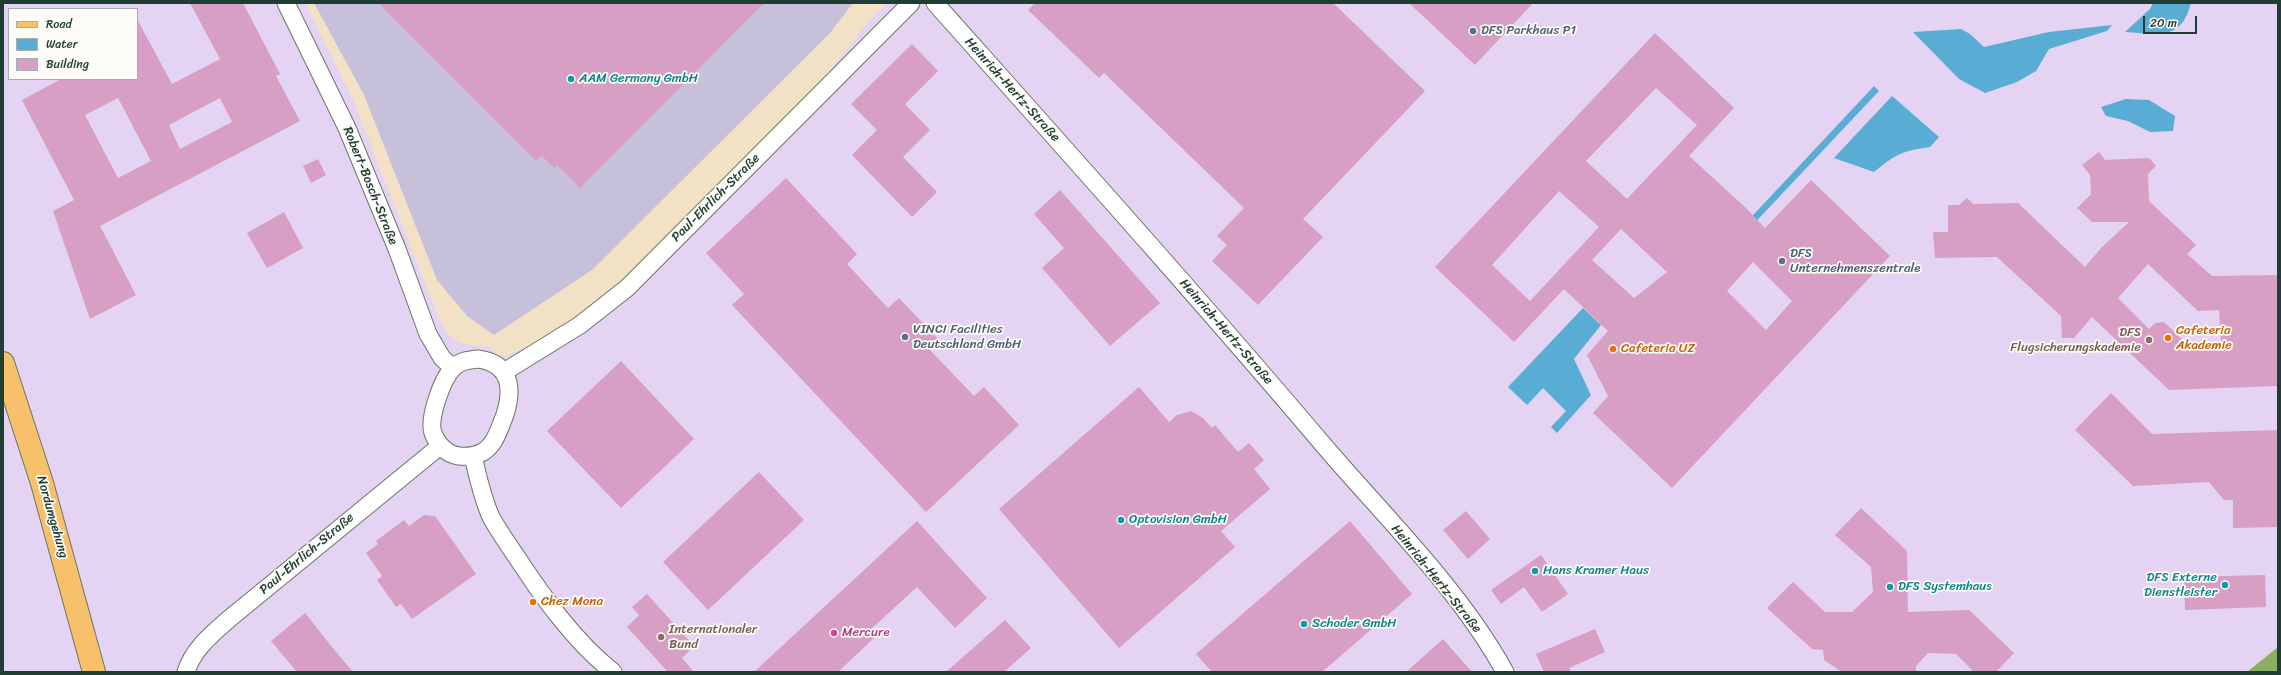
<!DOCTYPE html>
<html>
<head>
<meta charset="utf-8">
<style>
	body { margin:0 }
	#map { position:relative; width:2281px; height:675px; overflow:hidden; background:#f2e1c5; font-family:Sriracha,sans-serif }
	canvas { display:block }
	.frame { position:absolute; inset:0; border:4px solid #1f3d34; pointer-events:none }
	.legend { position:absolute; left:8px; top:8px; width:130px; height:72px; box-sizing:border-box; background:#fdfcf7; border:1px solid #a4b0a9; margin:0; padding:5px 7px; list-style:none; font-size:12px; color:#1f3d34 }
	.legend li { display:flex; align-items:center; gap:8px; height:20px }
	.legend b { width:20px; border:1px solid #a4b0a9 }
	.scale { position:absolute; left:2143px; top:16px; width:54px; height:18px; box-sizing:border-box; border:2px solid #1f3d34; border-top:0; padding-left:5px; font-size:12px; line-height:14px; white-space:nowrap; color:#1f3d34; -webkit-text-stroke:3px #fdfcf7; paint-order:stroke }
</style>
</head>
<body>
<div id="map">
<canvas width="2281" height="675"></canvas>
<div class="frame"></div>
<ul class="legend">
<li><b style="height:5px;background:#f7c06b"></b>Road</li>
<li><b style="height:11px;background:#59add5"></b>Water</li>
<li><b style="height:11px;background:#d89fc4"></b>Building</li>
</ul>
<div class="scale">20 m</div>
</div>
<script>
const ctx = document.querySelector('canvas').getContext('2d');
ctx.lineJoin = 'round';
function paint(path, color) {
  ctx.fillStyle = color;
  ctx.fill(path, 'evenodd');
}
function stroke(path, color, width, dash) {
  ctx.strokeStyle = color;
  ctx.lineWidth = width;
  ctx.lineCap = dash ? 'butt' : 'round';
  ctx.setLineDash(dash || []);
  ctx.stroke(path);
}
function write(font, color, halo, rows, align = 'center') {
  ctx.font = font + ' Sriracha,sans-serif';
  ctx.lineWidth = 3.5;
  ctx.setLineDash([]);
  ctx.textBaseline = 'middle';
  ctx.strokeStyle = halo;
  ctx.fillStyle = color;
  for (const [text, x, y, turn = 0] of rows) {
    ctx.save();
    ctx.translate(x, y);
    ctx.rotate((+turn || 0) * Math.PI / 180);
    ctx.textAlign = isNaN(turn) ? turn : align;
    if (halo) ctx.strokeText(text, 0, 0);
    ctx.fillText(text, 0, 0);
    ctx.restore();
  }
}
paint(new Path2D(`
	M 3,3 L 305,3 L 352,98 L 440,321 L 448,335 L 460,342 L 473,346 L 490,347 L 497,356 L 504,357 L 580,325 L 785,130 L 867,23 L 887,3 L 2278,3 L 2278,647 L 2247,672 L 3,672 ZM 9,9 L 137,9 L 137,79 L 9,79 Z`), '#e4d3f2');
paint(new Path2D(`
	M 314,3 L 853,3 L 830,33 L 592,270 L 494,335 L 467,316 L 437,280 L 364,95 Z`), '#c6c0da');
paint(new Path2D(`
	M 2278,647 L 2278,672 L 2247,672 Z`), '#8cae62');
paint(new Path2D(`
	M 2153,3 L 2191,3 C 2181,42 2157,34 2125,32 L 2150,9 Z
	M 2112,25 L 2107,31 L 2049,49 L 2036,71 L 2017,82 L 1985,93 L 1959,79 L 1913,32 L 1961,29 L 1970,34 L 1984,47 L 2049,32 Z
	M 1874,86 L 1879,91 L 1747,231 L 1742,227 Z
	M 1892,96 L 1939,137 L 1930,147 C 1902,151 1896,154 1874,172 L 1834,158 Z
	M 2126,99 L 2149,100 L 2175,116 L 2173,131 L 2150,132 L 2128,121 L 2106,116 L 2101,107 Z
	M 1583,308 L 1601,325 L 1574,359 L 1591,395 L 1557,433 L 1551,427 L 1566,411 L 1543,388 L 1527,405 L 1508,387 Z`), '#59add5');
paint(new Path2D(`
	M 190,3 L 243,3 L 280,74 L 276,76 L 300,121 L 100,226 L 136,295 L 90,319 L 53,211 L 74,200 L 22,100 L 61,79 L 137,79 L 137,19 L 172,84 L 220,59 ZM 118,98 L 151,161 L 118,178 L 85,115 ZM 220,98 L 232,122 L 180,149 L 169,125 Z
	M 378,3 L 764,3 L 580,188 L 557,165 L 554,168 L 542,156 L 536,161 Z
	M 1035,3 L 1333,3 L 1425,91 L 1303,219 L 1323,237 L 1258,305 L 1212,261 L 1227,245 L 1217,236 L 1244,208 L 1104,73 L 1099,78 L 1028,10 Z
	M 1409,3 L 1533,3 L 1475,65 Z
	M 1655,33 L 1734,108 L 1689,156 L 1745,207 L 1765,228 L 1811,180 L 1890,256 L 1672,488 L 1593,413 L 1608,396 L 1587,355 L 1608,331 L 1564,289 L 1514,342 L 1435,267 ZM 1656,88 L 1697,125 L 1627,199 L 1586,161 ZM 1559,191 L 1599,227 L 1530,301 L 1492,265 ZM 1621,229 L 1667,272 L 1634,298 L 1592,260 ZM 1753,262 L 1792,301 L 1766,330 L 1727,291 Z
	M 912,44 L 938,71 L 905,104 L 930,130 L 903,157 L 937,192 L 912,217 L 852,155 L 877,130 L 851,104 Z
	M 2099,152 L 2105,160 L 2149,158 L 2156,166 L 2148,174 L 2149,201 L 2196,245 L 2187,254 L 2212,276 L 2278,275 L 2278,386 L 2169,390 L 2092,317 L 2074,338 L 2062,338 L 2061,316 L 1997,257 L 1935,258 L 1933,232 L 1948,232 L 1948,205 L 1959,205 L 1967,198 L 1973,204 L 2018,203 L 2085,267 L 2102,247 L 2129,222 L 2092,222 L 2077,208 L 2091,194 L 2090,175 L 2082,165 ZM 2148,264 L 2198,311 L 2219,310 L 2221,342 L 2186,343 L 2164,322 L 2155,323 L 2149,329 L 2118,298 Z
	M 318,159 L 326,175 L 311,183 L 303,166 Z
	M 786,178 L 857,254 L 847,264 L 888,308 L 899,298 L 940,341 L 930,350 L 974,396 L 984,387 L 1019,425 L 926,512 L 732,305 L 744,294 L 706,253 Z
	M 1060,190 L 1160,303 L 1110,346 L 1042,268 L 1064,248 L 1034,214 Z
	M 284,212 L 303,248 L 267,268 L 247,233 Z
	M 621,361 L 694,439 L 621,508 L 547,431 Z
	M 1139,387 L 1169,422 L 1177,415 L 1191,411 L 1203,418 L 1212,428 L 1215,425 L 1238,452 L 1249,443 L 1264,460 L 1254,469 L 1270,489 L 1221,531 L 1235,547 L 1119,648 L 999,509 Z
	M 2111,393 L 2152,434 L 2278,430 L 2278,527 L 2233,528 L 2233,500 L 2224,500 L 2209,482 L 2133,486 L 2075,430 Z
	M 759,472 L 804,520 L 708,610 L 663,562 Z
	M 1861,508 L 1907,551 L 1908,612 L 1969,610 L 2014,653 L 1996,672 L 1974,672 L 1956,654 L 1928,653 L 1916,666 L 1916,672 L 1842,672 L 1824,660 L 1823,650 L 1812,649 L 1767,608 L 1793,582 L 1825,612 L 1852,612 L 1873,592 L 1871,567 L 1835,535 Z
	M 1466,511 L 1490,539 L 1468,559 L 1443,530 Z
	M 424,515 L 435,516 L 476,574 L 412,619 L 401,604 L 396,607 L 377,580 L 382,576 L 366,553 L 378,544 L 376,541 L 404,520 L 409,526 Z
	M 917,521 L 987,598 L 955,628 L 917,587 L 870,630 L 876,636 L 838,672 L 754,672 Z
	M 1350,521 L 1412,594 L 1322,672 L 1212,672 L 1196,654 Z
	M 1541,555 L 1568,594 L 1542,612 L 1524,587 L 1501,604 L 1491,590 Z
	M 2265,575 L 2266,607 L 2185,610 L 2184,577 Z
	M 647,594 L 694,646 L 682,658 L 694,672 L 668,672 L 627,627 L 639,615 L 632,607 Z
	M 305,613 L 332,647 L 353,672 L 297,672 L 271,641 Z
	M 1005,620 L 1031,648 L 1004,672 L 946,672 Z
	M 1595,629 L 1605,652 L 1569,668 L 1571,672 L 1544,672 L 1536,654 Z
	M 1443,639 L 1472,672 L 1406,672 Z`), '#d89fc4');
const minor = new Path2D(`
	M 286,3 L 347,128 L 397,249 L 428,334 L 442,358 L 453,368
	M 935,3 C 1066,150 1198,297 1326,448 C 1387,519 1460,590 1505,672
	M 478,359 C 516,364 513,397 501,425 C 497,435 493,446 483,452 C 475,456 467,457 459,456 C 446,454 438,445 433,433 C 428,419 442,379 453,368 C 460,361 468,360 478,359 Z
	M 504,372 L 580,325 L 627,288 L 911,3
	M 473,456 C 478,477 482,497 491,517 C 498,530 507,543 516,556 C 543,597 574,641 613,672
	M 186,672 C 193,649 212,634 229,619 L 440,446`);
const primary = new Path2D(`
	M 3,363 L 42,483 L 94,672`);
stroke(minor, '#697667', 19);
stroke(primary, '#697667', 24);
stroke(minor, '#fff', 17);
stroke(primary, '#f7c06b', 22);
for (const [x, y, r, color] of [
	[1473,31,4,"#5c6f8a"],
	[571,79,4,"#0f9aa8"],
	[1782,261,4,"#5c6f8a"],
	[905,337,4,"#5c6f8a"],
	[2168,338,4,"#e8710a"],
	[2149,340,4,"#8d6e63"],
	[1613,349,4,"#e8710a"],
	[1121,520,4,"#0f9aa8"],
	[1535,571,4,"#0f9aa8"],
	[2225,585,4,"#0f9aa8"],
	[1890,587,4,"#0f9aa8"],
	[533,602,4,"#e8710a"],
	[1304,624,4,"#0f9aa8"],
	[834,633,4,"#d1479c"],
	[661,637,4,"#8d6e63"]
]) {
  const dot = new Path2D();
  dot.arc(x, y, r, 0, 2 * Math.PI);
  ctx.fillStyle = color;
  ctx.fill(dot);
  stroke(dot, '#fdfcf7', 1.5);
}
write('13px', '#4e5e75', '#fdfcf7', [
	["DFS Parkhaus P1",1481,31],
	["DFS",1790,254],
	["Unternehmenszentrale",1790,269],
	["VINCI Facilities",913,330],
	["Deutschland GmbH",913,345]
], 'left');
write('13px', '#0d838f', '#fdfcf7', [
	["AAM Germany GmbH",579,79],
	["Optovision GmbH",1129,520],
	["Hans Kramer Haus",1543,571],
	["DFS Externe",2217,578,"right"],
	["Dienstleister",2217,593,"right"],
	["DFS Systemhaus",1898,587],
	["Schoder GmbH",1312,624]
], 'left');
write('13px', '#1f3d34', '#fdfcf7', [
	["Heinrich-Hertz-Straße",1012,90,48],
	["Robert-Bosch-Straße",370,186,68],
	["Paul-Ehrlich-Straße",716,198,-45],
	["Heinrich-Hertz-Straße",1226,332,49],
	["Nordumgehung",52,517,74],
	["Paul-Ehrlich-Straße",307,554,-40],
	["Heinrich-Hertz-Straße",1436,579,51]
]);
write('13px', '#c56008', '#fdfcf7', [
	["Cafeteria",2176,331],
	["Akademie",2176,346],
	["Cafeteria UZ",1621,349],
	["Chez Mona",541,602]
], 'left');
write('13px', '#785e54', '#fdfcf7', [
	["DFS",2141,333],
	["Flugsicherungskademie",2141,348],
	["Internationaler",669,630,"left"],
	["Bund",669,645,"left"]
], 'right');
write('13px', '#b23c85', '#fdfcf7', [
	["Mercure",842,633]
], 'left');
</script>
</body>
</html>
